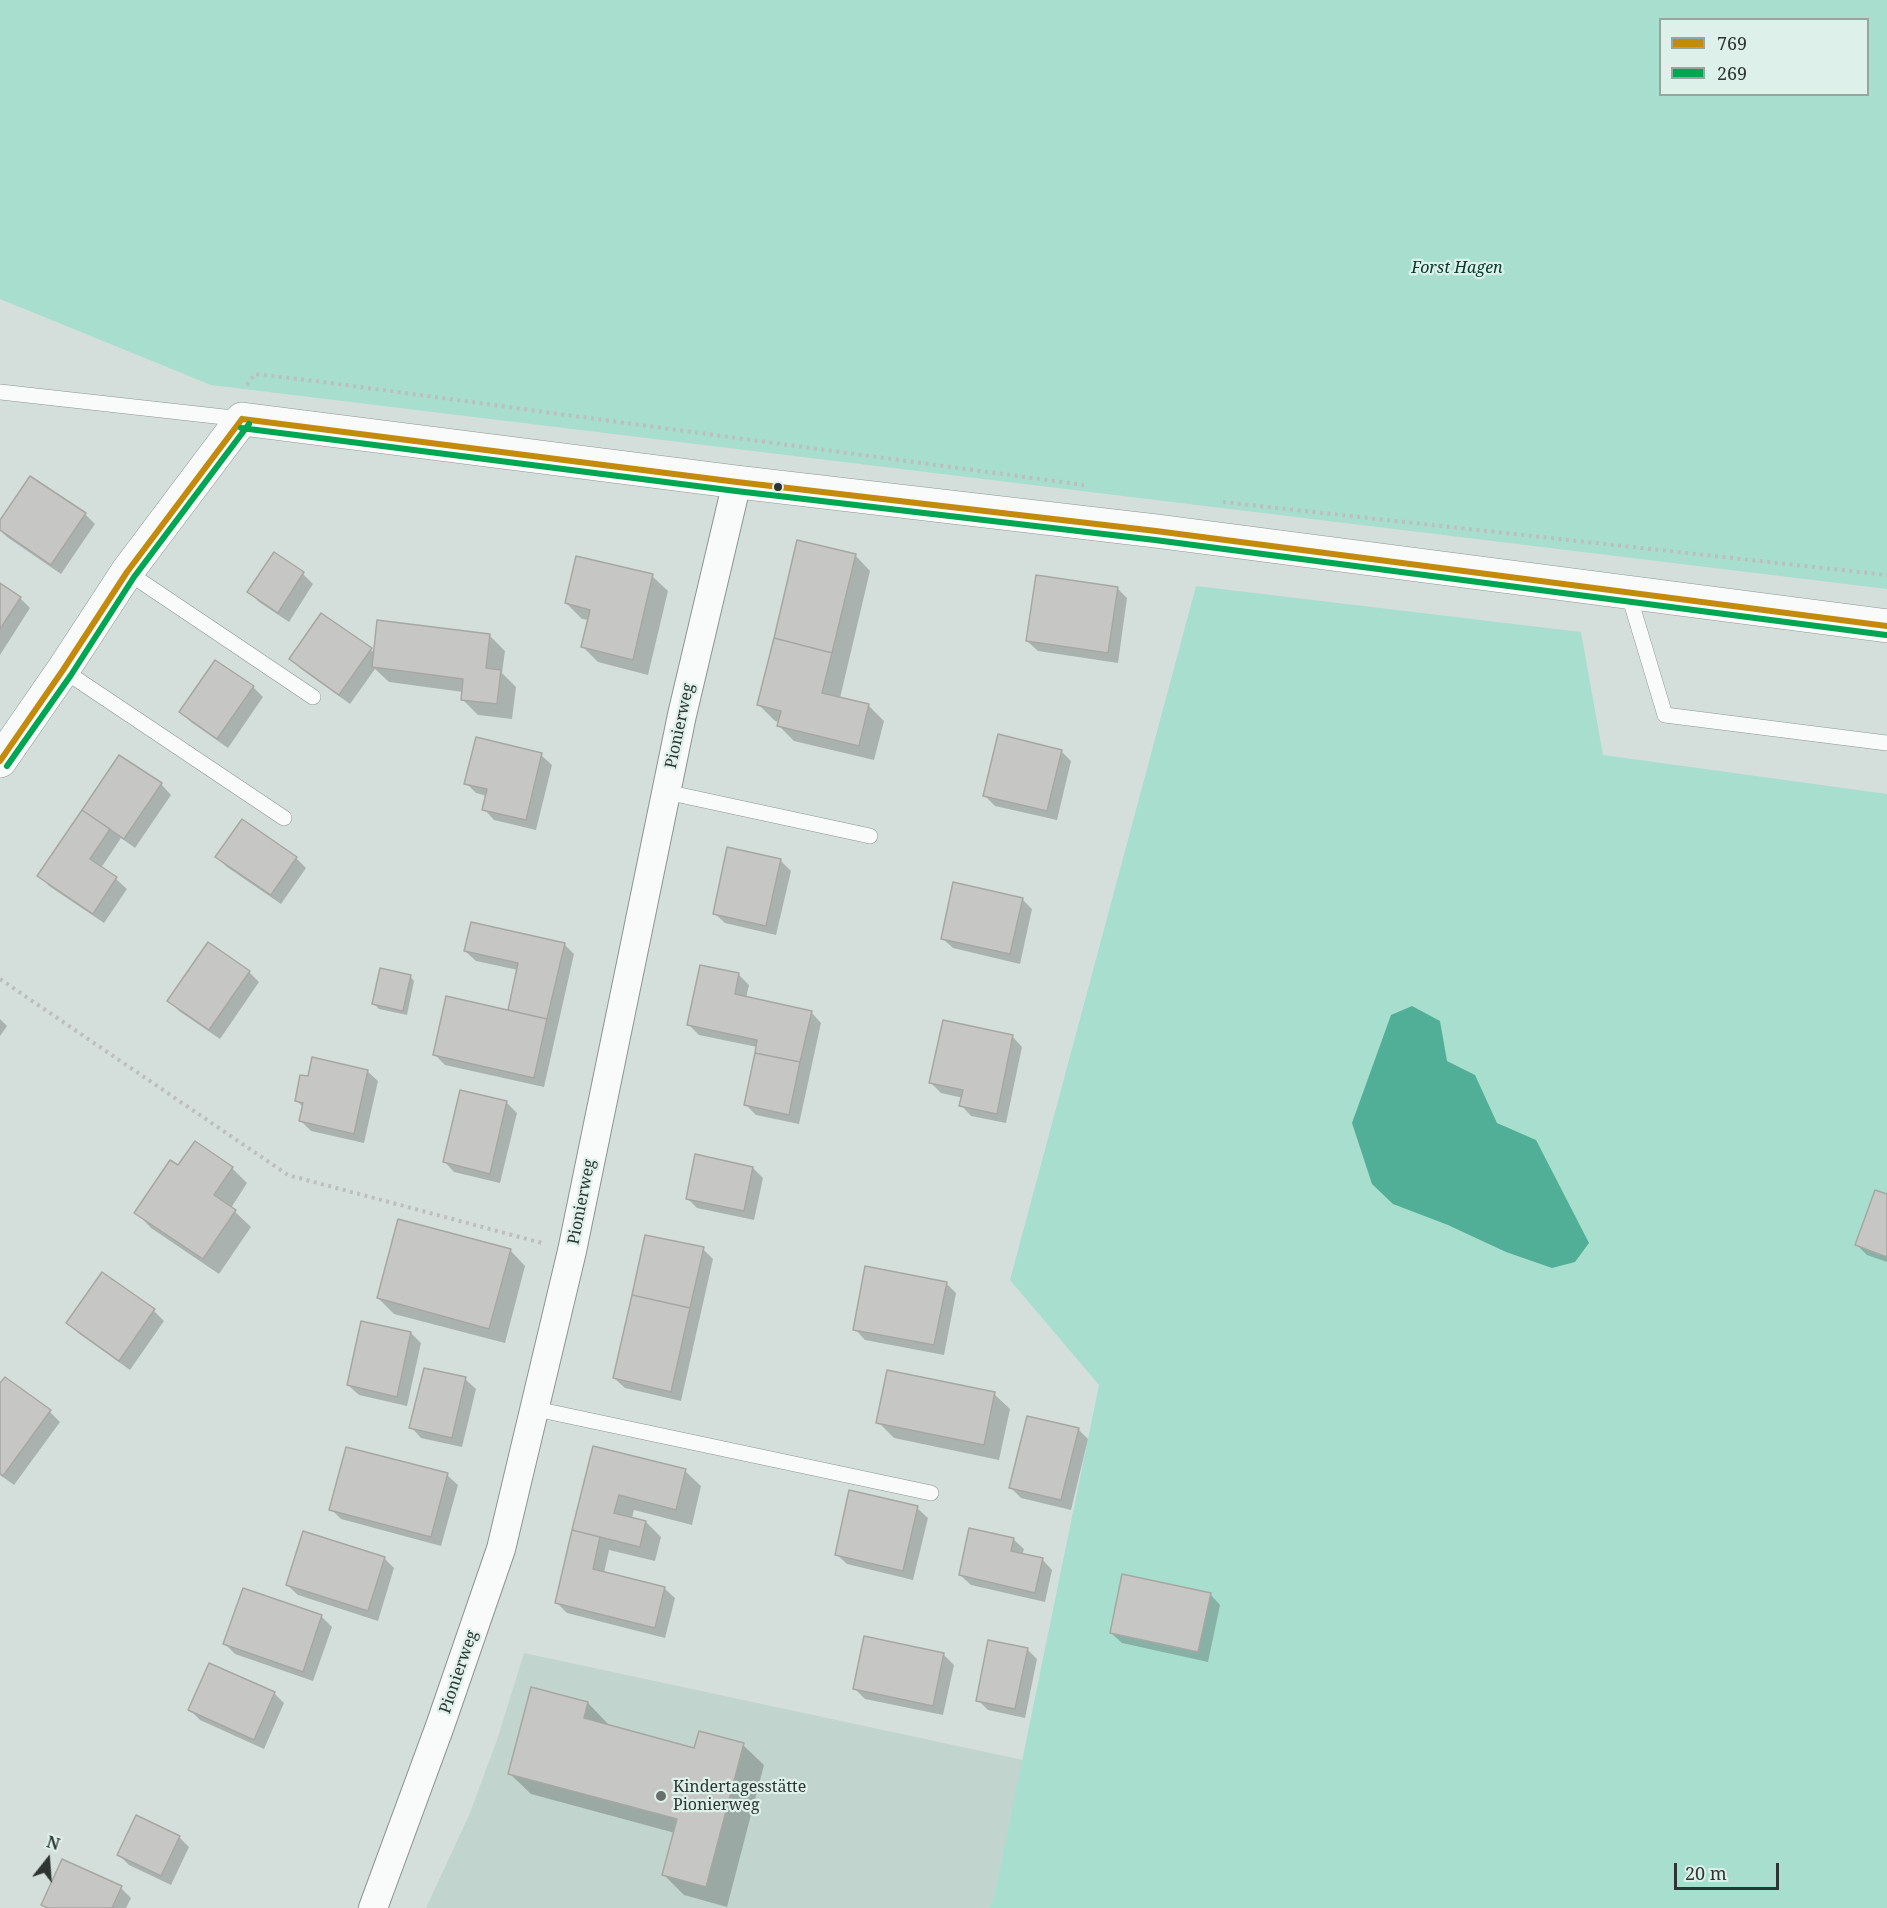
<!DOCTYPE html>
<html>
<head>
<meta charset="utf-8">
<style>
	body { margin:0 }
	#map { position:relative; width:1887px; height:1908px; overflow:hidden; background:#d4dfdb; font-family:"Noto Serif",serif }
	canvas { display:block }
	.legend { position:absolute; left:1659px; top:18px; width:210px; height:78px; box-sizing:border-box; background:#ddf0e9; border:2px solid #97a59f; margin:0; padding:8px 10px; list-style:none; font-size:18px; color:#2d3431 }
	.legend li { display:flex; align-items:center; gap:12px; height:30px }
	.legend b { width:30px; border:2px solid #97a59f }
	.north { position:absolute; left:18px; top:1830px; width:60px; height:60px; -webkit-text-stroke:4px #ddf0e9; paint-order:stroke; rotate:17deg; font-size:16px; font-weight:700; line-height:24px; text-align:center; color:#2d3431 }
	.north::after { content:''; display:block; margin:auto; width:21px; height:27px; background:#2d3431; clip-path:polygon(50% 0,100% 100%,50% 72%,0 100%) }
	.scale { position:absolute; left:1674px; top:1863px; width:105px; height:27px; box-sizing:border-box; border:3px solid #2d3431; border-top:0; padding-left:8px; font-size:18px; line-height:21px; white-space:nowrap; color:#2d3431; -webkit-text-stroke:4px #ddf0e9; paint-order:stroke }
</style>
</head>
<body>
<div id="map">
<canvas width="1887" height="1908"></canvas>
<ul class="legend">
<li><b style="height:8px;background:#c48a0c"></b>769</li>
<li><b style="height:8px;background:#00a651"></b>269</li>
</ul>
<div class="north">N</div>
<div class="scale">20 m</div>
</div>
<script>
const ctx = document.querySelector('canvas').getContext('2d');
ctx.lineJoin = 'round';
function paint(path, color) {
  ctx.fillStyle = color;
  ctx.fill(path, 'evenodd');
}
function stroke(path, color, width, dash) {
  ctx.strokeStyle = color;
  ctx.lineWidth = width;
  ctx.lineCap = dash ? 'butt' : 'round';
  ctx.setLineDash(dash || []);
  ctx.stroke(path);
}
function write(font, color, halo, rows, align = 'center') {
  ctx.font = font + ' "Noto Serif",serif';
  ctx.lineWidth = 4.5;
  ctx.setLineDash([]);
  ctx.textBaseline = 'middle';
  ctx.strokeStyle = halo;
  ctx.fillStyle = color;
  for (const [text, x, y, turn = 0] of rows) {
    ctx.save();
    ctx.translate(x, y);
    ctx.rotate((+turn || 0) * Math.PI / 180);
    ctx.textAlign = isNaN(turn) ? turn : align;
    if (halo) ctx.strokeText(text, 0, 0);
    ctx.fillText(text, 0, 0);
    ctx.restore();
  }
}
paint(new Path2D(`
	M 524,1653 L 1023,1760 L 994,1898 L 989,1908 L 426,1908 L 470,1813 L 498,1737 Z`), '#c1d4cd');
paint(new Path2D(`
	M 0,0 L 1887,0 L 1887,589 L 211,385 L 0,299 ZM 1660,20 L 1868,20 L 1868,94 L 1660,94 Z
	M 1196,586 L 1581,632 L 1603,755 L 1887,794 L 1887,1908 L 989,1908 L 994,1898 L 1099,1385 L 1010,1280 Z`), '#a8decd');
paint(new Path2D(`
	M 1412,1006 L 1440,1021 L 1447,1061 L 1475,1075 L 1497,1123 L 1536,1140 L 1589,1243 L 1575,1262 L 1552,1268 L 1506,1252 L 1448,1225 L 1393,1204 L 1372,1184 L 1352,1123 L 1391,1015 Z`), '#51af98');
paint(new Path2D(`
	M 85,514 L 95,524 L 61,574 L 7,537 L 0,530 L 0,522 Z
	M 274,554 L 303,574 L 313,584 L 289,622 L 259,602 L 249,592 Z
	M 855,555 L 870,571 L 840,698 L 868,705 L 884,721 L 874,760 L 794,741 L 779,726 L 780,722 L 775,721 L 759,705 Z
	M 652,576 L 668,591 L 648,675 L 598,662 L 583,647 L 589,620 L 582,619 L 566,603 Z
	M 0,585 L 20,598 L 30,608 L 0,655 Z
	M 1117,588 L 1127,598 L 1118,663 L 1038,651 L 1027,641 Z
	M 322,615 L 375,653 L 489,635 L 505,651 L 502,673 L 516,687 L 512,719 L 478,715 L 462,699 L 463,692 L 389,682 L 375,669 L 350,704 L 301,669 L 291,659 Z
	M 216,662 L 253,687 L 263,697 L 228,748 L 191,722 L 180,712 Z
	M 1061,751 L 1071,761 L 1057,820 L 995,806 L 984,795 Z
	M 541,755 L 552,765 L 536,830 L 494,820 L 484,809 L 487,796 L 476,793 L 466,783 Z
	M 161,784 L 171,795 L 135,848 L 121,838 L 101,868 L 116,879 L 127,889 L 104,923 L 49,886 L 39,875 Z
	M 217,857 L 296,858 L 306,868 L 281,904 L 227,867 Z
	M 780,860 L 791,871 L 776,935 L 725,923 L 714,913 Z
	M 1022,899 L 1032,909 L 1020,964 L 953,948 L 942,938 Z
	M 564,944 L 574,954 L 544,1087 L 445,1065 L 435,1055 L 509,1012 L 518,970 L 476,961 L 465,951 Z
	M 701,966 L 739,975 L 749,985 L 746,998 L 811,1012 L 821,1023 L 799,1124 L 756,1115 L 746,1105 L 757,1047 L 699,1035 L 689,1025 Z
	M 249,972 L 259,982 L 220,1039 L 179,1011 L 169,1001 Z
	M 410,976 L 414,981 L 407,1015 L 379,1009 L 374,1004 Z
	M 0,1019 L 7,1026 L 0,1036 Z
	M 1012,1036 L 1022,1047 L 1006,1123 L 971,1116 L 961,1105 L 963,1098 L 941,1093 L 931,1083 Z
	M 367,1071 L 378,1081 L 364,1143 L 311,1131 L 300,1120 L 303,1107 L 296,1100 L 309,1078 Z
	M 461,1092 L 507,1103 L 517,1113 L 500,1183 L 454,1172 L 444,1161 Z
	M 179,1167 L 232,1168 L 247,1183 L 231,1208 L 251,1227 L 219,1274 L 151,1228 L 136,1212 Z
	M 753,1168 L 763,1178 L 754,1220 L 697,1208 L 687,1198 Z
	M 1887,1195 L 1887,1262 L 1867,1255 L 1857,1245 Z
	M 703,1249 L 713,1259 L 681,1401 L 625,1388 L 614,1378 Z
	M 510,1250 L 525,1266 L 505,1343 L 394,1314 L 378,1298 Z
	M 102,1274 L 154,1311 L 164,1321 L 130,1370 L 78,1333 L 68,1323 Z
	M 946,1283 L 956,1293 L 944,1355 L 865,1340 L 855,1329 Z
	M 411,1333 L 421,1343 L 407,1406 L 359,1395 L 348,1385 Z
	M 5,1379 L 50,1412 L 60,1422 L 14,1485 L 0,1475 L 0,1385 Z
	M 465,1379 L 476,1389 L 462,1447 L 421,1438 L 411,1427 Z
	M 994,1394 L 1010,1409 L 999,1460 L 894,1438 L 878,1422 Z
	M 1078,1429 L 1088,1439 L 1071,1510 L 1021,1498 L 1011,1488 Z
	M 594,1448 L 685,1471 L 701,1486 L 692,1525 L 634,1510 L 632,1518 L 646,1522 L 661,1537 L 655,1561 L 609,1550 L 604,1573 L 664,1588 L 675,1598 L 665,1638 L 567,1613 L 557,1603 Z
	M 447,1475 L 458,1485 L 441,1546 L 341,1519 L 331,1509 Z
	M 917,1508 L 928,1518 L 913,1580 L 847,1564 L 836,1554 Z
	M 1013,1539 L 1024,1549 L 1022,1555 L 1042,1559 L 1052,1570 L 1045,1602 L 971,1585 L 960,1575 Z
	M 384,1558 L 394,1568 L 378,1621 L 298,1595 L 287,1585 Z
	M 1210,1594 L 1220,1605 L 1208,1662 L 1122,1643 L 1111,1633 Z
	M 321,1616 L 332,1627 L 313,1681 L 235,1654 L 225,1644 Z
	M 1027,1649 L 1037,1659 L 1025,1718 L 988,1710 L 978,1700 Z
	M 944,1655 L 954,1665 L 943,1715 L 865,1699 L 854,1688 Z
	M 274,1693 L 284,1703 L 264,1749 L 200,1720 L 190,1710 Z
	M 588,1703 L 608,1724 L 608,1726 L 696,1750 L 743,1745 L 764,1765 L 727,1907 L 684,1895 L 664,1875 L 675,1833 L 531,1794 L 510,1774 Z
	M 179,1837 L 189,1847 L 171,1885 L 129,1865 L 119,1855 Z
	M 121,1888 L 131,1898 L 126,1908 L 47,1908 L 43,1905 Z`), '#0003');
const building = new Path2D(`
	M 30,476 L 86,513 L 51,565 L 0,530 L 0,520 Z
	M 797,540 L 856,554 L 832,653 L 774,638 Z
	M 274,552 L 304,572 L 278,613 L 247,592 Z
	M 576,556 L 653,574 L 633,660 L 581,647 L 590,610 L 565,603 Z
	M 1036,575 L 1118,587 L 1108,653 L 1026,641 Z
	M 0,583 L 21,597 L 0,629 Z
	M 321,613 L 372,648 L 339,695 L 289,659 Z
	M 377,620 L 490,634 L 486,668 L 501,670 L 497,704 L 461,700 L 463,679 L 372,667 Z
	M 774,638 L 832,653 L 822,693 L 869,704 L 859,746 L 777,726 L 781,711 L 757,705 Z
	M 215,660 L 254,686 L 217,739 L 179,712 Z
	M 998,734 L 1062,750 L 1047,811 L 983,796 Z
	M 476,737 L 542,753 L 526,820 L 482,810 L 487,789 L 464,784 Z
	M 119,755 L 162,783 L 124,839 L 82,810 Z
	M 82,810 L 110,829 L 90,859 L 117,877 L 93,914 L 37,876 Z
	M 242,819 L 297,857 L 271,895 L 215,857 Z
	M 727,847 L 781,859 L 766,926 L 713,914 Z
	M 953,882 L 1023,898 L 1010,954 L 941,939 Z
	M 471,922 L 565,943 L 547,1019 L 508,1010 L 518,963 L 464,951 Z
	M 208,942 L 250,971 L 209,1030 L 167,1001 Z
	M 700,965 L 739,973 L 735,994 L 812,1011 L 800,1062 L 755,1053 L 757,1040 L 687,1025 Z
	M 380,968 L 411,975 L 403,1011 L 372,1004 Z
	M 446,996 L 547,1019 L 534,1078 L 433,1055 Z
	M 943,1020 L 1013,1035 L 997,1114 L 959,1106 L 963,1090 L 929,1083 Z
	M 755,1053 L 800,1062 L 789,1115 L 744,1105 Z
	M 312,1057 L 368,1070 L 354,1134 L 299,1121 L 303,1103 L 295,1101 L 300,1075 L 308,1076 Z
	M 460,1090 L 507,1101 L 490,1174 L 443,1162 Z
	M 195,1141 L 233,1167 L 214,1195 L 236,1210 L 203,1259 L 134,1213 L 170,1160 L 178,1165 Z
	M 695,1154 L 753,1167 L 744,1211 L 686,1199 Z
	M 1875,1190 L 1887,1194 L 1887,1257 L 1855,1245 Z
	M 398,1219 L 511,1249 L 489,1329 L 377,1298 Z
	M 645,1235 L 704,1247 L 690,1308 L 632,1295 Z
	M 865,1266 L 947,1282 L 934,1345 L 853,1330 Z
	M 102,1272 L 155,1309 L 119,1361 L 66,1323 Z
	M 632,1295 L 690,1308 L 671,1392 L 613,1378 Z
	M 361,1321 L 411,1332 L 397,1397 L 347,1385 Z
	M 424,1368 L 466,1377 L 452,1438 L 409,1428 Z
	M 887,1370 L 995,1392 L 984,1445 L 876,1423 Z
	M 5,1377 L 51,1410 L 3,1476 L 0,1473 L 0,1383 Z
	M 1027,1416 L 1079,1428 L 1061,1500 L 1009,1488 Z
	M 593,1446 L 686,1469 L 676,1510 L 619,1495 L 614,1513 L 646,1521 L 640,1547 L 572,1530 Z
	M 346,1447 L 448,1473 L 431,1537 L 329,1510 Z
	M 849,1490 L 918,1506 L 903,1571 L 835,1555 Z
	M 969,1528 L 1014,1538 L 1011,1551 L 1043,1558 L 1035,1593 L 959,1575 Z
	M 572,1530 L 600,1537 L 593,1569 L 665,1587 L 655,1628 L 555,1603 Z
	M 303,1531 L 385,1557 L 368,1611 L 286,1585 Z
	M 1122,1574 L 1211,1593 L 1198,1652 L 1110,1633 Z
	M 243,1588 L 322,1615 L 303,1672 L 223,1644 Z
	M 864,1636 L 944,1653 L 933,1706 L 853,1689 Z
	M 988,1640 L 1028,1648 L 1015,1709 L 976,1701 Z
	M 209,1663 L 275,1692 L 254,1740 L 188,1710 Z
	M 531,1687 L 588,1702 L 584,1718 L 694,1748 L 699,1731 L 744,1743 L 706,1887 L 662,1875 L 677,1819 L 508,1774 Z
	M 136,1815 L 180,1836 L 161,1876 L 117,1855 Z
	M 62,1859 L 122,1886 L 112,1908 L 48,1908 L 41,1905 Z`);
paint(building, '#c6c7c4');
stroke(building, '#a6a7a5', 1.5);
const lane = new Path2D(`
	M 0,392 L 242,419
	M 127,572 L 313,697
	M 1628,592 L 1665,715 L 1887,743
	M 63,670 L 284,818
	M 666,792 L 870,836
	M 536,1409 L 931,1493`);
const street = new Path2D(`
	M 373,1908 L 440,1726 L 501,1549 L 572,1251 L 682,715 L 737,482`);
const secondary = new Path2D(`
	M 0,761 L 63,670 L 127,572 L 242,419 L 737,482 L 1156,531 L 1887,626`);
stroke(lane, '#8c9592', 16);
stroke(street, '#8c9592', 30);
stroke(secondary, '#8c9592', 34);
stroke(new Path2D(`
	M 247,385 L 255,374 L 316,381 L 1084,485
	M 1223,502 L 1887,575
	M 0,979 L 288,1175 L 542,1243`), '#bcbfbe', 4, [3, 4.5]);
stroke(lane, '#f9fafa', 15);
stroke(street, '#f9fafa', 28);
stroke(secondary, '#f9fafa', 33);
stroke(new Path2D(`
	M 242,419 L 737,482 L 1156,531 L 1887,626
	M 0,761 L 63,670 L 127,572 L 242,419`), '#c48a0c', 6);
stroke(new Path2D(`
	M 241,428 L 736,491 L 1155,540 L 1886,635
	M 7,766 L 71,675 L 134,577 L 249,424`), '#00a651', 6);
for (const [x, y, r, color] of [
	[778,487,5,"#2d3431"],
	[661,1796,6,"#67706c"]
]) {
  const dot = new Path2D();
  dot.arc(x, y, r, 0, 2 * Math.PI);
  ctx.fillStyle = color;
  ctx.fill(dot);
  stroke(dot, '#ddf0e9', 2);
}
write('italic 16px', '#02382b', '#ddf0e9', [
	["Forst Hagen",1457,268]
]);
write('16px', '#2d3431', '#ddf0e9', [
	["Pionierweg",680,726,-78],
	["Pionierweg",582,1202,-79],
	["Pionierweg",459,1672,-71]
]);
write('16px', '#2d3431', '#ddf0e9', [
	["Kindertagesstätte",673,1787],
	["Pionierweg",673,1805]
], 'left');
</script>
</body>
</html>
